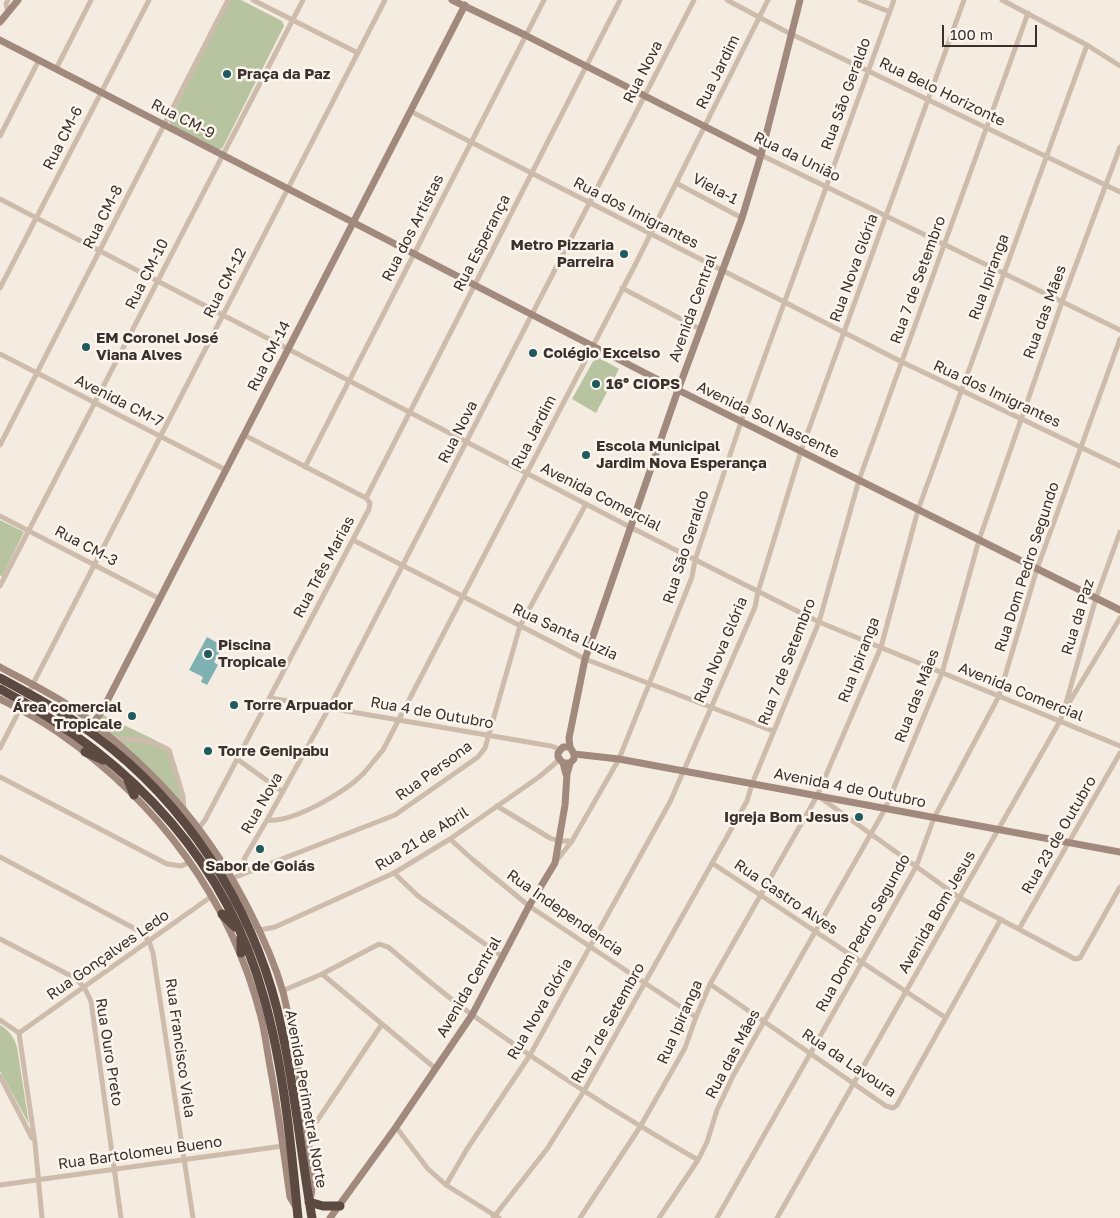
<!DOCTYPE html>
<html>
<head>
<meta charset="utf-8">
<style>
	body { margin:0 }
	#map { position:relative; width:1120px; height:1218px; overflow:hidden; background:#f4ebe1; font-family:"Golos Text",sans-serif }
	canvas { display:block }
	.scale { position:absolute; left:942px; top:25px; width:95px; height:22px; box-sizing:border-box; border:2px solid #3b302b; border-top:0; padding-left:6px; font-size:15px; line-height:18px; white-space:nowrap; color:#3b302b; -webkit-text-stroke:4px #fbf5ee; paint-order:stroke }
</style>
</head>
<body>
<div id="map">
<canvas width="1120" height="1218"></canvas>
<div class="scale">100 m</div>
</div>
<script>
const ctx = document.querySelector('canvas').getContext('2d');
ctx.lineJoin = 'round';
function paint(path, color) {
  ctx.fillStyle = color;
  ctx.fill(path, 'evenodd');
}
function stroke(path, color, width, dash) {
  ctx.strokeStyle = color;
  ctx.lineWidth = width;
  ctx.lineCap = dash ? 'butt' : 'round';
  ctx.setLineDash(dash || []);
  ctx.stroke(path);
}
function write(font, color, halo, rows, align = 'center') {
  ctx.font = font + ' "Golos Text",sans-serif';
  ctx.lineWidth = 5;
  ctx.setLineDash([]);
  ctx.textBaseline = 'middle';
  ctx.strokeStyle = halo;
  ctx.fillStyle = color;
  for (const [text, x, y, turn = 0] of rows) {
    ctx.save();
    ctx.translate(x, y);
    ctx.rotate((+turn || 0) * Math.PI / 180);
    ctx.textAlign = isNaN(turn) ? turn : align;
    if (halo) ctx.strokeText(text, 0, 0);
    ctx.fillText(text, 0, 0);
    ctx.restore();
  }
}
paint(new Path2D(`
	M 230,0 L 241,0 L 282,21 L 284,26 L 223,147 L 221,149 L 217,149 L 171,125 L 169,121 Z
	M 596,356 L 619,369 L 596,413 L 572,399 Z
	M 0,520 L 24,532 L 2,577 L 0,575 Z
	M 103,715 L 155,740 L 169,750 L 184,809 L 93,723 Z
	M 0,1025 C 9,1030 14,1037 17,1047 L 29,1124 L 0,1071 Z`), '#b8c4a0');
paint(new Path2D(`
	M 207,637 L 223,646 L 214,662 L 218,665 L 207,685 L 201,682 L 203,677 L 189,670 Z`), '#7fb0b2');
stroke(new Path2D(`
	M 253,0 L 358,53
	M 727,0 L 785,31 L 1120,192
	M 860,0 L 890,12
	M 1002,0 L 1087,45 L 1120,66
	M 8,12 L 6,4 L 8,0
	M 56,69 L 91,0
	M 410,111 L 902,362 L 1120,466
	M 0,136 L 39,60
	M 761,155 L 1120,330
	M 676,183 L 742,218
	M 0,199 L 630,527 L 819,622 L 1120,746
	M 0,288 L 149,0
	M 622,288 L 700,329
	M 0,354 L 226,470
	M 0,445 L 228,0
	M 305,467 L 544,0
	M 366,498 L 620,0
	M 0,516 L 160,599
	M 353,540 L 585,659 L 773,731
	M 0,586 L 303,0
	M 270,698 L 551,746 L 560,749
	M 1066,703 L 1096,598 L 1120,532
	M 112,739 C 131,738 153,740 169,750 L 183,796 L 184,809
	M 0,748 L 385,0
	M 237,759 L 283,792
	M 0,777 L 167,864 L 181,866 L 190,862
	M 818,796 L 960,898 L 1075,959 L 1080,958 L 1120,887
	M 497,806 L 550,838 L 559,841 L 572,841
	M 267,820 C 293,823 345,792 363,774 C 370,766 376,758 383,750 L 635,265 L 768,0
	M 199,828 L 205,820 L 369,509 L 370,503 L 366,498 L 244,435
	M 450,839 L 472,859 L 529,906 L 696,1017
	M 0,857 L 141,932 L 149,941 L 153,953 L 193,1218
	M 557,860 L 572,841 L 619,759 L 692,577 L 695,560 L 741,422 L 894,0
	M 712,863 L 946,1018
	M 252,871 L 244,859 L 267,820 L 329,708 L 694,0
	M 394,873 L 418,896 L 503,957
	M 233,878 L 395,815 L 478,757 L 485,748 L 520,626 L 586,504
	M 1019,929 L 1120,753
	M 260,930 L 275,927 L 394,873 L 450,839 L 539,777 L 559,760
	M 0,939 L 75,978 L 84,987 L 91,1001 L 121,1218
	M 322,974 L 436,1069
	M 710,984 L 886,1106 L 893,1108 L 897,1105 L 1001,919
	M 282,991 L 322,974 L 379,944 L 388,947 C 416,970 444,995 474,1016 C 546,1068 621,1116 698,1160
	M 0,1020 L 19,1033 L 35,1143 L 42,1218
	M 19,1033 L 212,896
	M 0,1076 L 32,1138
	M 306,1125 L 317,1121 L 382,1024
	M 396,1127 L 428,1169 L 446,1185 L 499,1218
	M 0,1185 L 283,1146
	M 446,1185 L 467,1149 L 530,1055 L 670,802 L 755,607 L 758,592 L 801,451 L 964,0
	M 493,1218 L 547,1149 L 584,1091 L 747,801 L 752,784 L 819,622 L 859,480 L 1028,13
	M 580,1218 L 640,1127 L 685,1048 L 696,1017 L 710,984 L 817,796 L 881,647 L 918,510 L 1087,45
	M 659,1218 L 698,1160 L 707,1142 L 717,1110 L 733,1076 L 885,809 L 942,673 L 979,540 L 1062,302 L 1120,147
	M 717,1218 L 916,867 L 934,818 L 999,696 L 1037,569 L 1120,339
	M 777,1218 L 1060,721 L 1064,711 L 1120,618`), '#cdbbac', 5);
stroke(new Path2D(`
	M 452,0 L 525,35 L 761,155
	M 0,22 L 18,0
	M 0,40 L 678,390 L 1120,610
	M 0,667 C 31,684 67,701 94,724 C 162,778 211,834 250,912 C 263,937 275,964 283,992 C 292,1029 298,1067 303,1104 C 305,1123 318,1188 309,1201
	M 0,699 C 20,709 41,720 59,733 C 158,802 231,899 261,1017 C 265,1033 267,1050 270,1066 C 278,1109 284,1153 290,1197 L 296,1207
	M 93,723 L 102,711 L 465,5
	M 570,747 L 569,738 L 585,659 L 678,390 L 742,218 L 761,155 L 800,0
	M 574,754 L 619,759 L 1120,852
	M 563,763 L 570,763 L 574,759 L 574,754 L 570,747 L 563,747 L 558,753 L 558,757 L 563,763 L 566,774
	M 330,1218 L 396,1127 L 472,1015 L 529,906 L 555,863 L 565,805 L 567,774 L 570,763`), '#a18a7d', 7);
stroke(new Path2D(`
	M 0,678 C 33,696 67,714 97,737 C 185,803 250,902 277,1009 C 294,1078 300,1149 312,1218
	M 0,689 C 127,757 225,856 264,998 C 284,1069 291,1145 298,1218
	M 85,752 L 103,760
	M 128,780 L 134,795
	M 222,914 L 235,927
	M 241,953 L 241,937
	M 309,1202 L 323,1206 L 340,1206`), '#5c4a42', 9);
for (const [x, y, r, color] of [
	[227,74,5,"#1f5a5e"],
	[624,254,5,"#1f5a5e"],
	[86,347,5,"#1f5a5e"],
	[533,353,5,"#1f5a5e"],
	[596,384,5,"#1f5a5e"],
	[586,455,5,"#1f5a5e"],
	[208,654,5,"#1f5a5e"],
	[234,705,5,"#1f5a5e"],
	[132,716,5,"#1f5a5e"],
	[208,751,5,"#1f5a5e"],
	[859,817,5,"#1f5a5e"],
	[260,849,5,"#1f5a5e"]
]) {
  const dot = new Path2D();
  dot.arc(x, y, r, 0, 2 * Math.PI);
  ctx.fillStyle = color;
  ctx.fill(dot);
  stroke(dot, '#fbf5ee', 2);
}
write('15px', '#3b302b', '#fbf5ee', [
	["Rua Nova",643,72,-63],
	["Rua Jardim",718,72,-64],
	["Rua Belo Horizonte",942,92,26],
	["Rua São Geraldo",846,94,-70],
	["Rua CM-9",183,119,27],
	["Rua CM-6",63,138,-63],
	["Rua da União",797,157,26],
	["Viela-1",715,189,28],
	["Rua dos Imigrantes",636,213,27],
	["Rua CM-8",103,217,-63],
	["Rua dos Artistas",413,228,-63],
	["Rua Esperança",482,243,-63],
	["Rua Nova Glória",854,268,-70],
	["Rua CM-10",147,274,-63],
	["Rua Ipiranga",989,277,-70],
	["Rua 7 de Setembro",918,280,-70],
	["Rua CM-12",225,283,-63],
	["Avenida Central",693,308,-70],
	["Rua das Mães",1045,312,-70],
	["Rua CM-14",269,356,-63],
	["Rua dos Imigrantes",997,394,25],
	["Avenida CM-7",119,401,27],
	["Avenida Sol Nascente",768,420,26],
	["Rua Nova",458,432,-63],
	["Rua Jardim",534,432,-63],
	["Avenida Comercial",601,497,27],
	["Rua CM-3",86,546,28],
	["Rua São Geraldo",686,547,-72],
	["Rua Três Marias",324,567,-62],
	["Rua Dom Pedro Segundo",1027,567,-72],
	["Rua da Paz",1078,617,-73],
	["Rua Santa Luzia",565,632,25],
	["Rua Nova Glória",721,650,-67],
	["Rua Ipiranga",859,660,-69],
	["Rua 7 de Setembro",787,662,-69],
	["Avenida Comercial",1021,692,22],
	["Rua das Mães",917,696,-69],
	["Rua 4 de Outubro",432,713,10],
	["Rua Persona",434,771,-36],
	["Avenida 4 de Outubro",850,788,11],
	["Rua Nova",262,803,-60],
	["Rua 23 de Outubro",1059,835,-60],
	["Rua 21 de Abril",422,839,-32],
	["Rua Castro Alves",786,897,34],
	["Avenida Bom Jesus",937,912,-60],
	["Rua Independencia",565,913,35],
	["Rua Dom Pedro Segundo",863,933,-61],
	["Rua Gonçalves Ledo",108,955,-35],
	["Avenida Central",469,987,-60],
	["Rua Nova Glória",540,1009,-60],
	["Rua Ipiranga",680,1022,-66],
	["Rua 7 de Setembro",608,1023,-61],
	["Rua Francisco Viela",180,1048,82],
	["Rua Ouro Preto",109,1052,81],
	["Rua das Mães",733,1054,-62],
	["Rua da Lavoura",849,1063,34],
	["Avenida Perimetral Norte",306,1099,80],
	["Rua Bartolomeu Bueno",140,1153,-8]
]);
write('bold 15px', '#3b302b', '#fbf5ee', [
	["Praça da Paz",237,74],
	["Metro Pizzaria",614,245,"right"],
	["Parreira",614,262,"right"],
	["EM Coronel José",96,338],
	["Viana Alves",96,355],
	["Colégio Excelso",543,353],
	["16º CIOPS",606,384],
	["Escola Municipal",596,446],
	["Jardim Nova Esperança",596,463],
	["Piscina",218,645],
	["Tropicale",218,662],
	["Torre Arpuador",244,705],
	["Área comercial",122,707,"right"],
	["Tropicale",122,724,"right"],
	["Torre Genipabu",218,751],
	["Igreja Bom Jesus",849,817,"right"],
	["Sabor de Goiás",260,866,"center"]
], 'left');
</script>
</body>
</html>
